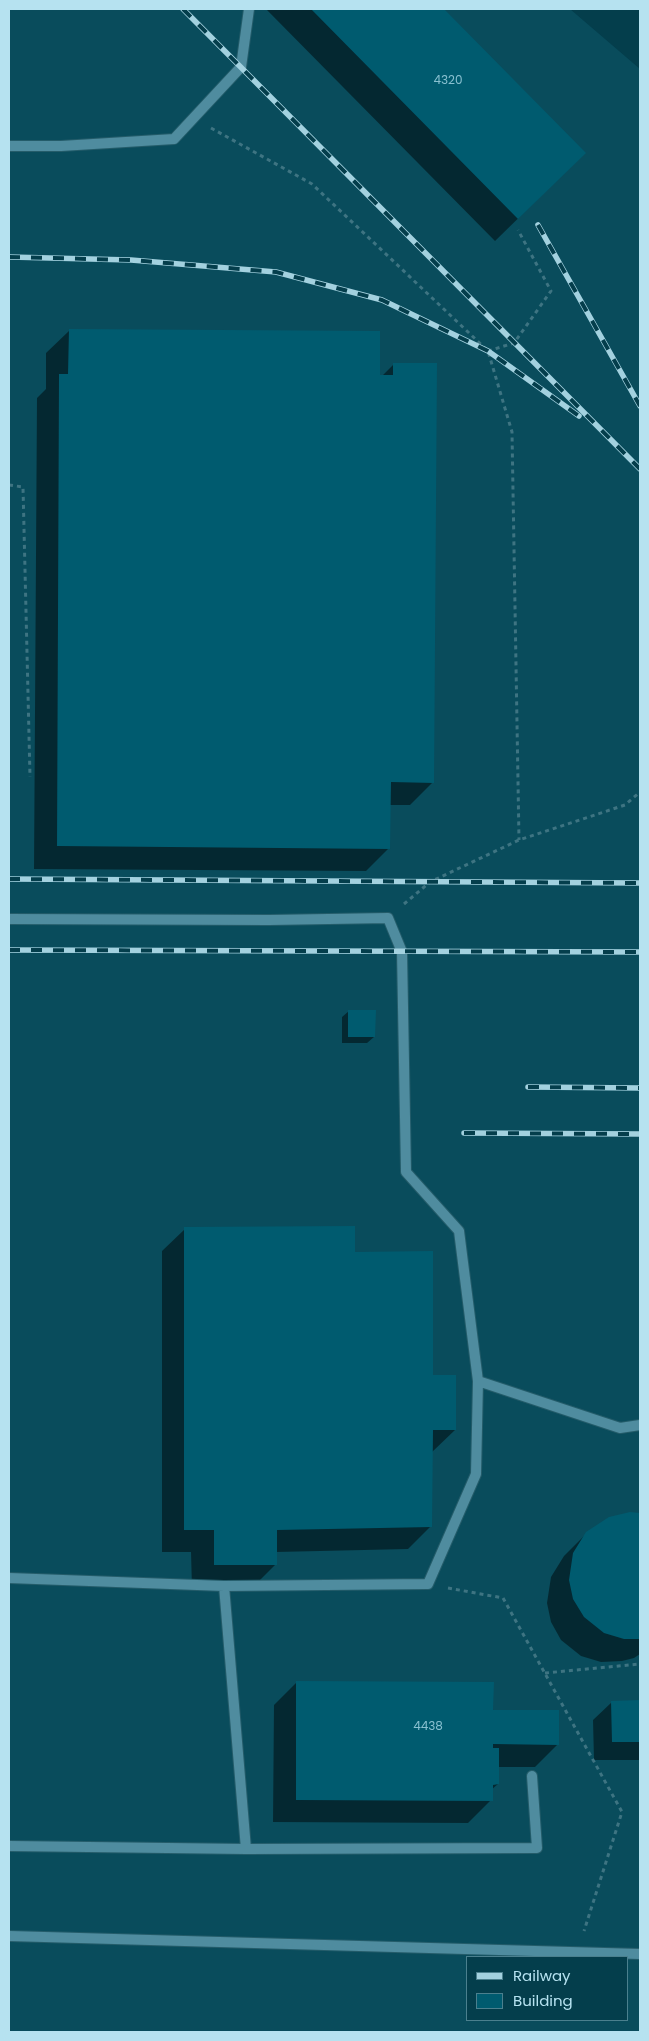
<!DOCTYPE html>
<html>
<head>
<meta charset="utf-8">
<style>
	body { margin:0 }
	#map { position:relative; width:649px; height:2041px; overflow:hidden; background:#043e4c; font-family:Poppins,sans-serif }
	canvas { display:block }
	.frame { position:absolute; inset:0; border:10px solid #b6e2f0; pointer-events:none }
	.legend { position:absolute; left:466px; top:1956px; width:162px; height:65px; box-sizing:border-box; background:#043e4c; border:1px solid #4b808e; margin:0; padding:6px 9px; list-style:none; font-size:15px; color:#b6e2f0 }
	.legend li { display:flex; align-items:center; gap:10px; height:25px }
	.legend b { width:25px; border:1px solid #4b808e }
</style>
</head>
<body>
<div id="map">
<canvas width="649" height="2041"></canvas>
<div class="frame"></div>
<ul class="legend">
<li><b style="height:6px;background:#a3d1df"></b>Railway</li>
<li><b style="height:14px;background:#005b6f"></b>Building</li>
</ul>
</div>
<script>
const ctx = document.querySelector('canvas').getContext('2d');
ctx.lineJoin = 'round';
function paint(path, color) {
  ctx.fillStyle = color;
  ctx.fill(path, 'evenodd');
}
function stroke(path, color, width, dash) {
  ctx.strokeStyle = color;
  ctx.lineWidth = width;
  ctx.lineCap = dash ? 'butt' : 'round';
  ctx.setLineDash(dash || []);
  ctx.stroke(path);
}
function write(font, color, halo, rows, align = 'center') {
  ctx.font = font + ' Poppins,sans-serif';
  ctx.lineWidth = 4;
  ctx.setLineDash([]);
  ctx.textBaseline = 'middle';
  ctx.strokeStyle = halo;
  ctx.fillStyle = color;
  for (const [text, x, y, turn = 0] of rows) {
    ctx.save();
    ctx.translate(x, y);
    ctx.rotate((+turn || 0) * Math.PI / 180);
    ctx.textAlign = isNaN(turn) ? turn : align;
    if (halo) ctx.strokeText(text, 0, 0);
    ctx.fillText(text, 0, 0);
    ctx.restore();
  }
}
paint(new Path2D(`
	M 9,9 L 570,9 L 640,69 L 640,2032 L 9,2032 ZM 468,1957 L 628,1957 L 628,2020 L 468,2020 Z`), '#094c5c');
paint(new Path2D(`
	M 266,9 L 442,9 L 585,153 L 495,241 Z
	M 69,331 L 379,377 L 381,377 L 394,364 L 433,782 L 410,805 L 389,805 L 389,848 L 366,871 L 34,869 L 37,398 L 46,389 L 46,353 Z
	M 349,1011 L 374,1037 L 367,1043 L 342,1043 L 342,1017 Z
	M 185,1229 L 354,1253 L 432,1376 L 455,1430 L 431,1453 L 431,1526 L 408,1549 L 276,1552 L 276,1564 L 253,1587 L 192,1588 L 191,1552 L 162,1552 L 162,1251 Z
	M 630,1513 L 640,1514 L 640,1654 L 634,1658 L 622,1661 L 601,1662 L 581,1656 L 561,1640 L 551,1622 L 547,1603 L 551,1577 L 564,1556 L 587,1533 Z
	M 297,1682 L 492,1711 L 558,1744 L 535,1767 L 498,1767 L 498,1784 L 491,1790 L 491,1800 L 468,1823 L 273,1822 L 274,1705 Z
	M 640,1701 L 640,1760 L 594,1760 L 593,1720 L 612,1702 Z`), '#0007');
paint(new Path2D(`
	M 311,9 L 444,9 L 586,153 L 518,219 Z
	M 69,329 L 380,331 L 380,375 L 393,375 L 393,363 L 437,363 L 434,783 L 391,782 L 390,849 L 57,846 L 59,374 L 68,374 Z
	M 348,1010 L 376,1010 L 375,1037 L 348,1037 Z
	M 355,1226 L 355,1252 L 433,1251 L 433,1375 L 456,1375 L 456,1430 L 433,1430 L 432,1527 L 277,1530 L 277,1565 L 214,1565 L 214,1530 L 184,1530 L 184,1227 Z
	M 630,1512 L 640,1513 L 640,1639 L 624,1639 L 604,1633 L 584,1617 L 573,1599 L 569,1580 L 573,1553 L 586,1532 L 609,1517 Z
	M 296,1681 L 494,1682 L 493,1710 L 559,1710 L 559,1745 L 493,1744 L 493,1748 L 499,1748 L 499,1784 L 493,1785 L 493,1801 L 296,1800 Z
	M 640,1700 L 640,1742 L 612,1742 L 611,1701 Z`), '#005b6f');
const lane = new Path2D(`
	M 9,146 L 61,146 L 174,139 L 241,67 L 249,9
	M 9,919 L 269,920 L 388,918 L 402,952 L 406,1172 L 459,1231 L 478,1381 L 476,1474 L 428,1584 L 224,1586
	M 478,1381 L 620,1428 L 640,1425
	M 9,1578 L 224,1586 L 246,1849 L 537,1848 L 532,1776
	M 9,1846 L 246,1849
	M 9,1936 L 640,1954`);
stroke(lane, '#245c6a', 12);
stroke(new Path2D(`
	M 211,128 L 312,184 L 488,351 L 512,432 L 519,840
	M 488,351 L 514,343 L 551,291 L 518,230
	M 9,485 L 23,487 L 30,777
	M 404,904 L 430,882 L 519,840 L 625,805 L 640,792
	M 448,1588 L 503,1598 L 622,1812 L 584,1931
	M 545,1673 L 640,1664`), '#3e7482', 3, [4, 4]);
stroke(lane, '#4f8c9f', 10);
const rail = new Path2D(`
	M 183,9 L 640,469
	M 538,225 L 640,406
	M 9,257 L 131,260 L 276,272 L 382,300 L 488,351 L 579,416
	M 9,879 L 640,883
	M 9,950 L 640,952
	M 528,1087 L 640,1088
	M 464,1133 L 640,1134`);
stroke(rail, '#a3d1df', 5.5);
stroke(rail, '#043e4c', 4, [11]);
write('12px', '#88c0d0', null, [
	["4320",448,81],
	["4438",428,1727]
]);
</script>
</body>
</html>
